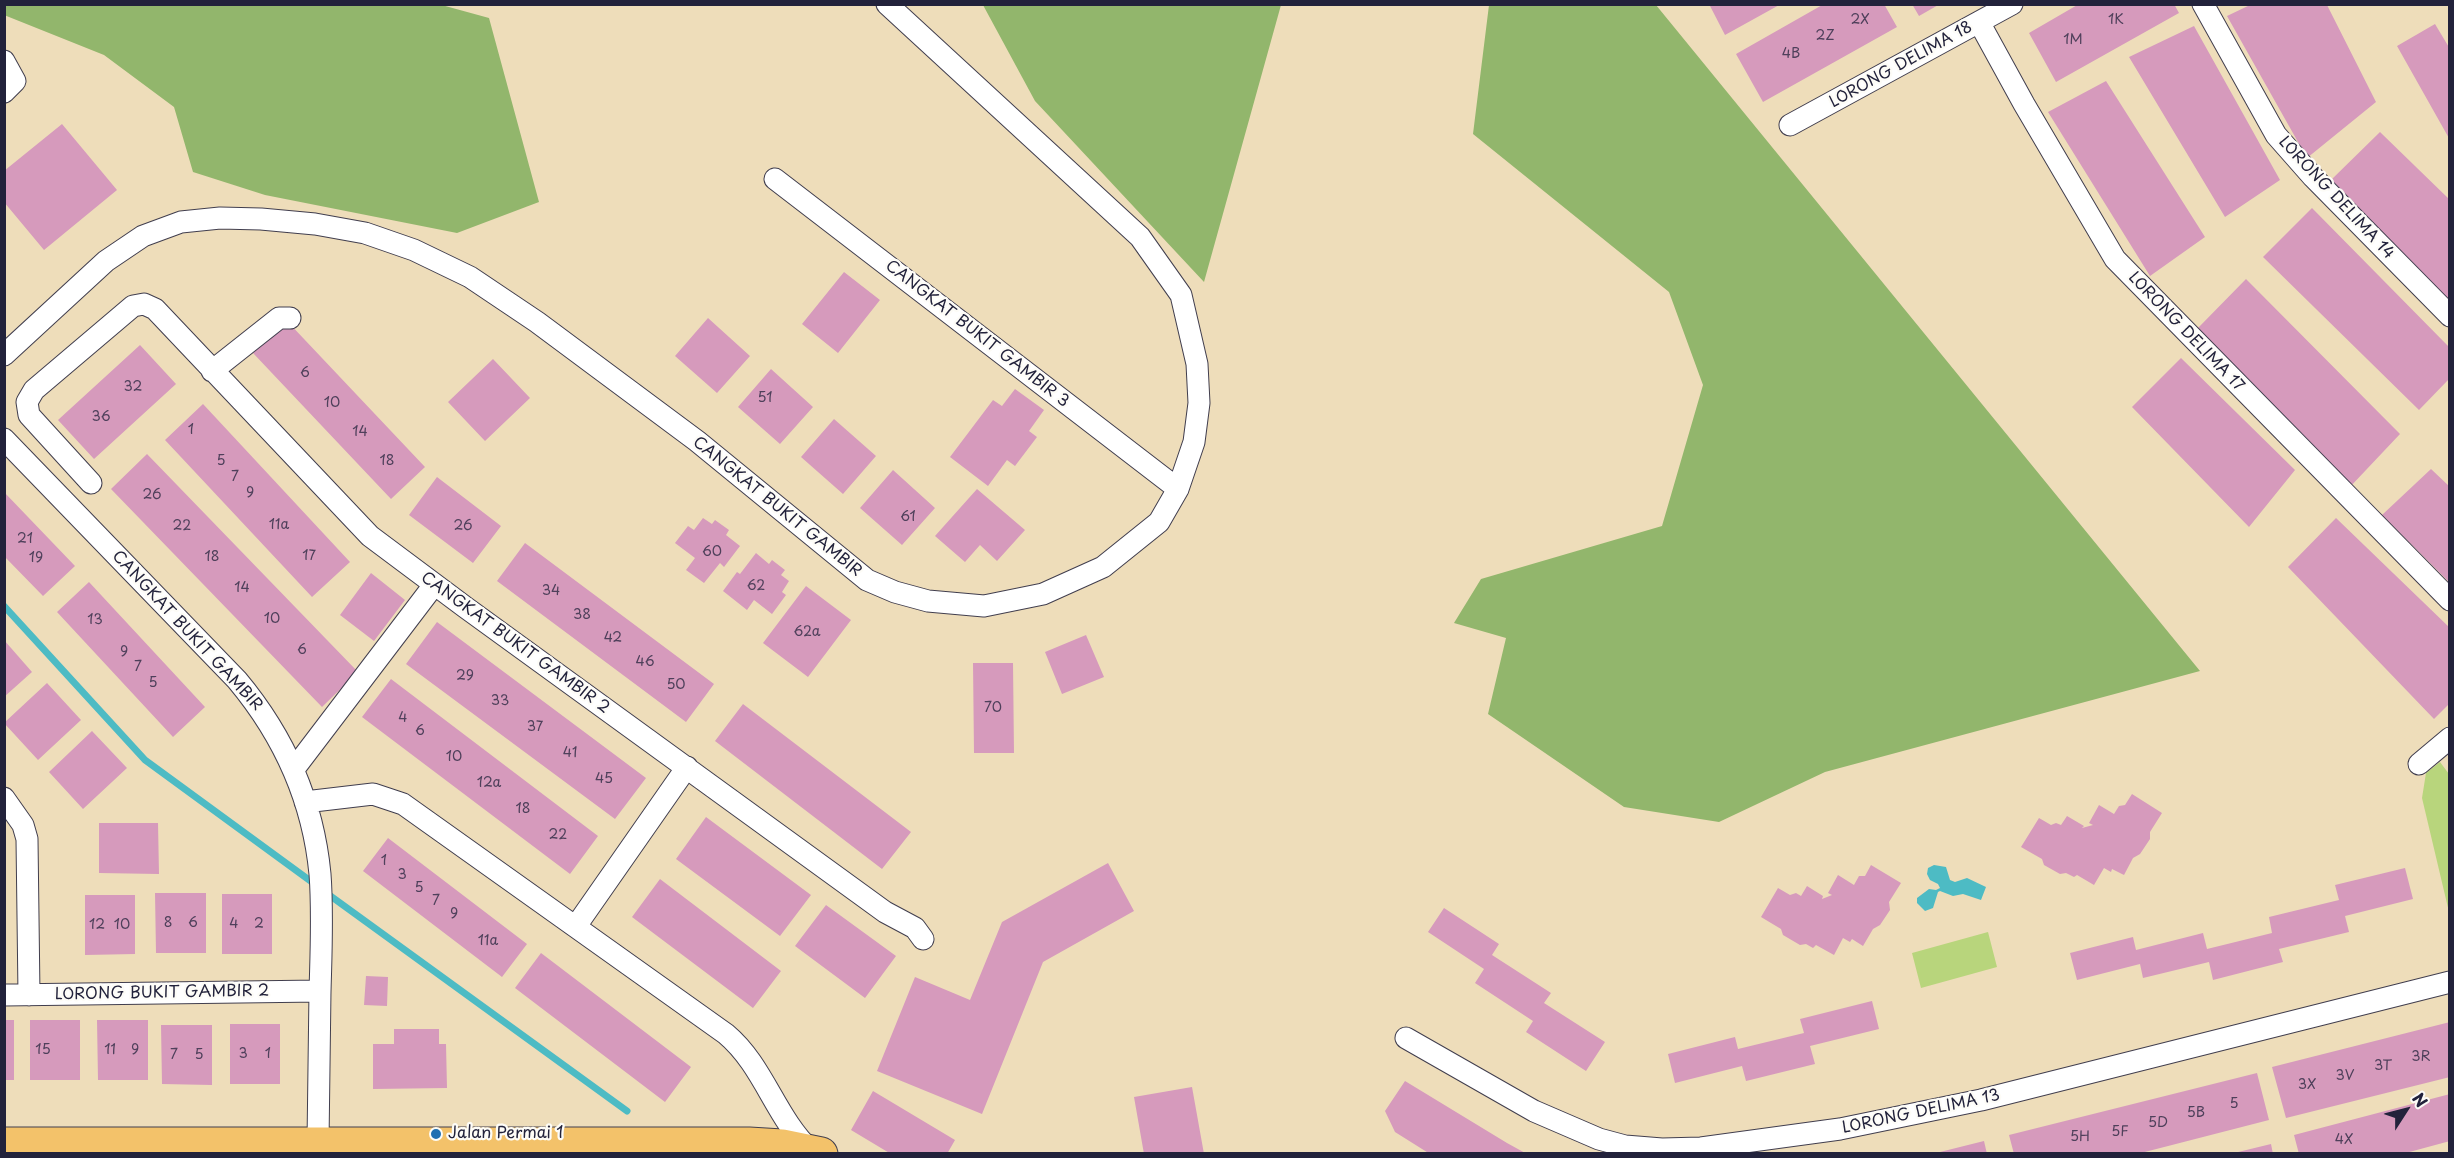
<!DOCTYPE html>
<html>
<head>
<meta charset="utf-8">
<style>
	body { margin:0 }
	#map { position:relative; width:2454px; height:1158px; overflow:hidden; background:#eeddba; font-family:"Playpen Sans",sans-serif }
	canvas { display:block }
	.frame { position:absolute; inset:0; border:6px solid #22223b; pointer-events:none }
	.north { position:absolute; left:2376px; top:1080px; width:60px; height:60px; -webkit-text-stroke:4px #fdfcf7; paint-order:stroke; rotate:54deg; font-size:16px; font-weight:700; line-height:24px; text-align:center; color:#22223b }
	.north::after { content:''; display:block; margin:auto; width:21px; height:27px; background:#22223b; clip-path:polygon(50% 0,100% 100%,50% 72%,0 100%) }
</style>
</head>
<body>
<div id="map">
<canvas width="2454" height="1158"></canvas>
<div class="frame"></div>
<div class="north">N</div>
</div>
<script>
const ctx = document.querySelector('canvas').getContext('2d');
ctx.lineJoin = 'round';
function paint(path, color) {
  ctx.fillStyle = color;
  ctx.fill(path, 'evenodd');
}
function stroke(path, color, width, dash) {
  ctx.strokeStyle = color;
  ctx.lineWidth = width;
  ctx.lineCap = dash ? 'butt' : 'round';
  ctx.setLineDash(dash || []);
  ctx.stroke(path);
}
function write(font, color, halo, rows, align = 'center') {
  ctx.font = font + ' "Playpen Sans",sans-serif';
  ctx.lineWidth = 4.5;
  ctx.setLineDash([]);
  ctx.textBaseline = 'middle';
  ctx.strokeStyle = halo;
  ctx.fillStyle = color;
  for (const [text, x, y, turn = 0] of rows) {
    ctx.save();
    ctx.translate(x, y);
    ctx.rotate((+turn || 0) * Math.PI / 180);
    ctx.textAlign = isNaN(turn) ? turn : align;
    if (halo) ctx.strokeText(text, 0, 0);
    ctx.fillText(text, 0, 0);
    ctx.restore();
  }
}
paint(new Path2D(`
	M 2440,762 L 2449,774 L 2449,912 L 2422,798 L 2426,773 Z
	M 1988,932 L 1997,967 L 1921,988 L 1912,953 Z`), '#b8d57c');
paint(new Path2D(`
	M 438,4 L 489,18 L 539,202 L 457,233 L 265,195 L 193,172 L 174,107 L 104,55 L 4,15 L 5,4 Z
	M 983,5 L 1281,5 L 1204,282 L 1035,101 Z
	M 1489,5 L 1656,5 L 2200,671 L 1825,772 L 1719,822 L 1624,807 L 1488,714 L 1506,638 L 1454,623 L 1481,579 L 1662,526 L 1703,385 L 1669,292 L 1473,134 Z`), '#92b66c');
paint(new Path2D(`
	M 1934,865 L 1946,867 L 1950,880 L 1955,882 L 1967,878 L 1986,887 L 1981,900 L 1963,894 L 1953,896 L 1940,891 L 1938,892 L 1933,908 L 1925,911 L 1917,903 L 1917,898 L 1929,889 L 1936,890 L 1940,888 L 1938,884 L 1930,880 L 1927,874 L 1928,868 Z`), '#4dbbc4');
stroke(new Path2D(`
	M 4,606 L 145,760 L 316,885
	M 325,892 L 627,1111`), '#4dbbc4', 7);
paint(new Path2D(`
	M 1709,4 L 1781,4 L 1725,35 Z
	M 1824,4 L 1884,4 L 1897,27 L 1763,102 L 1736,54 Z
	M 1912,4 L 1940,4 L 1919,16 Z
	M 2079,4 L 2174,4 L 2179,13 L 2056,82 L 2029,33 Z
	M 2250,5 L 2327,5 L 2376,102 L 2307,158 L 2227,16 Z
	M 2435,24 L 2450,49 L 2450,140 L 2397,46 Z
	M 2194,26 L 2280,180 L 2225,217 L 2129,57 Z
	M 2106,81 L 2205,237 L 2150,276 L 2048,112 Z
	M 62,124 L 117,190 L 44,250 L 4,202 L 4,171 Z
	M 2380,132 L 2450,200 L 2448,301 L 2331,180 Z
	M 2312,208 L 2450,348 L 2450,378 L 2419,410 L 2263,257 Z
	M 844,272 L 880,300 L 838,353 L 802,324 Z
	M 2246,279 L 2400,434 L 2349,488 L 2198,328 Z
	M 708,318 L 750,356 L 717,393 L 675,356 Z
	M 287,321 L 425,467 L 391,499 L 253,353 Z
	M 140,345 L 176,384 L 94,459 L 58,420 Z
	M 2181,358 L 2295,470 L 2249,527 L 2132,407 Z
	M 493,359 L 530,398 L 485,441 L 448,402 Z
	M 771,369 L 813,407 L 780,444 L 738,407 Z
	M 1015,389 L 1044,410 L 1029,431 L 1037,437 L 1015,466 L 1007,460 L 988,486 L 950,457 L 993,400 L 1002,406 Z
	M 203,404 L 350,562 L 312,597 L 165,440 Z
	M 834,419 L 876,456 L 843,494 L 801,457 Z
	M 147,454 L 358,672 L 322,707 L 111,489 Z
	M 2431,469 L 2450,487 L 2450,583 L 2382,515 Z
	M 893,470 L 935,508 L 902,545 L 860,508 Z
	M 437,477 L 501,526 L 473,563 L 409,515 Z
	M 977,489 L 1025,530 L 997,561 L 980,545 L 965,562 L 935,536 Z
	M 4,492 L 75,566 L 43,596 L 4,556 Z
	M 703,518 L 712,524 L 715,520 L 729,530 L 726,535 L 740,546 L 724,567 L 720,563 L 704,583 L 686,570 L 695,558 L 675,543 L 688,526 L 694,530 Z
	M 2336,518 L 2450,628 L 2450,703 L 2434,719 L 2288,567 Z
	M 525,543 L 714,684 L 686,722 L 497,581 Z
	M 756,553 L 769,564 L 772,560 L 785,570 L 781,575 L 789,581 L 782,592 L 786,595 L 772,614 L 754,600 L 747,610 L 723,591 L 737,572 L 740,574 Z
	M 371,573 L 405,600 L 374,641 L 340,615 Z
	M 89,582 L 205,707 L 173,737 L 57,612 Z
	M 806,586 L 851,620 L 808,677 L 763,643 Z
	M 437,622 L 646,778 L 615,819 L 406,664 Z
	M 1086,635 L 1104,677 L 1062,694 L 1045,652 Z
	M 4,640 L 32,672 L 4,697 Z
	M 973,663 L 1013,663 L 1014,753 L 974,753 Z
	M 391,679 L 598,836 L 570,874 L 362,717 Z
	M 47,683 L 81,720 L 38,760 L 4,723 Z
	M 743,704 L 911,832 L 882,869 L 715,741 Z
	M 92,731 L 127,768 L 83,809 L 49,772 Z
	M 2132,794 L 2162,813 L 2150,832 L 2150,839 L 2140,854 L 2133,858 L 2124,875 L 2112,869 L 2111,872 L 2104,868 L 2094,885 L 2077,875 L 2074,877 L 2066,873 L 2060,874 L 2044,865 L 2042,859 L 2021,847 L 2039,818 L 2051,825 L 2056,823 L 2061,825 L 2067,816 L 2084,826 L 2082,828 L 2093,825 L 2089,823 L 2099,805 L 2114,814 L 2119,806 L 2125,805 Z
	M 706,817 L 811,895 L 780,936 L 676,859 Z
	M 99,823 L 158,823 L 159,874 L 99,873 Z
	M 388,838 L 527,944 L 502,977 L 363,871 Z
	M 1108,863 L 1134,911 L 1043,962 L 982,1114 L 877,1071 L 915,977 L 970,1000 L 1002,922 Z
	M 1871,865 L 1901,883 L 1889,902 L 1890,910 L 1880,925 L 1873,929 L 1863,946 L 1852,939 L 1850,942 L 1843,938 L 1834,955 L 1816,945 L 1813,948 L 1806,944 L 1800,945 L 1783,935 L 1781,929 L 1761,917 L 1778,888 L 1790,895 L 1796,893 L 1801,896 L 1807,886 L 1823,896 L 1822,899 L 1832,895 L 1828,893 L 1838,875 L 1854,885 L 1859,876 L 1865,876 Z
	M 2405,868 L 2413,899 L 2345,916 L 2349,932 L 2279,949 L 2283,962 L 2213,980 L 2209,962 L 2143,978 L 2140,964 L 2077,980 L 2070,953 L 2133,937 L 2136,950 L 2203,933 L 2207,949 L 2272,933 L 2269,917 L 2339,900 L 2335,885 Z
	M 660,879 L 781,971 L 753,1008 L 632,917 Z
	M 155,893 L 206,893 L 206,953 L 156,953 Z
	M 222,894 L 272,894 L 272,954 L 222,954 Z
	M 85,895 L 135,895 L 135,954 L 85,955 Z
	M 826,905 L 896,956 L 865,998 L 795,946 Z
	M 1444,908 L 1499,944 L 1492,955 L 1551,993 L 1544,1003 L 1605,1042 L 1586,1071 L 1526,1032 L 1533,1021 L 1475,983 L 1484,969 L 1428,932 Z
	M 541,953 L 691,1067 L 665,1102 L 515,988 Z
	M 366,976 L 388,977 L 387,1006 L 364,1005 Z
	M 1872,1001 L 1879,1029 L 1810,1046 L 1815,1064 L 1746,1081 L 1742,1066 L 1675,1083 L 1668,1054 L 1735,1037 L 1738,1049 L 1804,1033 L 1800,1019 Z
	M 4,1020 L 14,1020 L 14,1080 L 4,1080 Z
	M 30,1020 L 80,1020 L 80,1080 L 30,1080 Z
	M 97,1020 L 148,1020 L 148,1080 L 98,1080 Z
	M 2450,1022 L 2450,1077 L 2286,1118 L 2272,1067 Z
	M 230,1024 L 280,1024 L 280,1084 L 230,1084 Z
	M 161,1025 L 212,1025 L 212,1085 L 162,1084 Z
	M 394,1029 L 439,1029 L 439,1044 L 446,1044 L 447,1088 L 373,1089 L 373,1044 L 394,1044 Z
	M 2257,1073 L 2269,1120 L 2137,1154 L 2014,1154 L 2009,1135 Z
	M 1405,1081 L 1507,1143 L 1527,1154 L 1430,1154 L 1395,1132 L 1385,1111 Z
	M 1192,1087 L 1204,1154 L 1144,1154 L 1134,1097 Z
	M 873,1091 L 955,1140 L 947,1154 L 891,1154 L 851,1130 Z
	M 2450,1094 L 2450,1141 L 2402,1154 L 2299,1154 L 2294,1135 Z
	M 1984,1141 L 1987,1154 L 1936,1154 L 1936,1153 Z
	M 2271,1144 L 2273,1154 L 2234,1154 L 2234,1153 Z`), '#d69abc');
const minor = new Path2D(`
	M 2203,4 L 2276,135 L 2313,177 L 2450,316
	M 1979,22 L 2024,104 L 2115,259 L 2450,600
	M 4,61 L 15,81 L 4,92
	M 1790,125 L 2012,4
	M 775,179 L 1178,489
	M 4,355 L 106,261 L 143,236 L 181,222 L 220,218 L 261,219 L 315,224 L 365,233 L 414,250 L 470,277 L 537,322 L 697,441 L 867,580 L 895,592 L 928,601 L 984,606 L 1043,594 L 1103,567 L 1159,522 L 1178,489 L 1194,442 L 1199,403 L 1197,364 L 1181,295 L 1140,237 L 887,4
	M 212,371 L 279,318 L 290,318
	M 4,439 L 237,680 C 283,735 313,801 320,874 C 323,913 321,953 320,992 C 319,1042 319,1092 318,1143
	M 91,483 L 29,415 L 27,402 L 34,390 L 133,306 L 144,304 L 155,309 L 370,536 L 465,607 L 885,912 L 915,928 L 923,939
	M 2419,764 L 2450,738
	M 294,769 L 434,585
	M 4,798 L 23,825 L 27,839 L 29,995
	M 305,802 L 373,794 L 403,804 L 726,1034 C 764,1066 775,1117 811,1151
	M 576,926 L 687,767
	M 4,995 L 320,991
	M 1406,1038 L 1534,1111 L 1599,1139 L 1625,1146 L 1662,1149 L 1701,1148 L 1840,1129 L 1981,1100 L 2450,982`);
const primary = new Path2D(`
	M 4,1144 L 749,1144 L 782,1146 L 821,1154`);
stroke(minor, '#413e4e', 23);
stroke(primary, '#413e4e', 35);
stroke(minor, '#fff', 21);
stroke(primary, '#f3c26a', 33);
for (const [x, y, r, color] of [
	[436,1134,6,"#1f6fb2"]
]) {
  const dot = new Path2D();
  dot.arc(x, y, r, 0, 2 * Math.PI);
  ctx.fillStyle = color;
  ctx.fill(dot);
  stroke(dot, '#fdfcf7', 2);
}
write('14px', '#4f405b', null, [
	["2X",1860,20],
	["1K",2116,20],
	["2Z",1825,36],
	["1M",2073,40],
	["4B",1791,54],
	["6",305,373],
	["32",133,387],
	["51",765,398],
	["10",332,403],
	["36",101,417],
	["1",191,430],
	["14",360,432],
	["5",221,461],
	["18",387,461],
	["7",235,477],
	["9",250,493],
	["26",152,495],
	["61",908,517],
	["11a",279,525],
	["22",182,526],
	["26",463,526],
	["21",25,539],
	["60",712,552],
	["17",309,556],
	["18",212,557],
	["19",36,558],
	["62",756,586],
	["14",242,588],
	["34",551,591],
	["38",582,615],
	["10",272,619],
	["13",95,620],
	["62a",807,632],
	["42",613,638],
	["6",302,650],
	["9",124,652],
	["46",645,662],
	["7",138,667],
	["29",465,676],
	["5",153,683],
	["50",676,685],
	["33",500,701],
	["70",993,708],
	["4",403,718],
	["37",535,727],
	["6",420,731],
	["41",570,753],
	["10",454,757],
	["45",604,779],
	["12a",489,783],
	["18",523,809],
	["22",558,835],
	["1",384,861],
	["3",402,875],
	["5",419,888],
	["7",436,901],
	["9",454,914],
	["8",168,923],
	["6",193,923],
	["4",234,924],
	["2",259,924],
	["12",97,925],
	["10",122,925],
	["11a",488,941],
	["15",43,1050],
	["11",110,1050],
	["9",135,1050],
	["3",243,1054],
	["1",268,1054],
	["7",174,1055],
	["5",199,1055],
	["3R",2421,1057],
	["3T",2383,1066],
	["3V",2345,1076],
	["3X",2307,1085],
	["5",2234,1104],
	["5B",2196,1113],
	["5D",2158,1123],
	["5F",2120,1132],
	["5H",2080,1137],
	["4X",2344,1140]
]);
write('16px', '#22223b', '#fdfcf7', [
	["LORONG DELIMA 18",1901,65,-29],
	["LORONG DELIMA 14",2336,198,47],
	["LORONG DELIMA 17",2186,332,46],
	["CANGKAT BUKIT GAMBIR 3",977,334,38],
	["CANGKAT BUKIT GAMBIR",777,507,39],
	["CANGKAT BUKIT GAMBIR",187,631,47],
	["CANGKAT BUKIT GAMBIR 2",515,643,36],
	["LORONG BUKIT GAMBIR 2",162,993,-1],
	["LORONG DELIMA 13",1921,1112,-12]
]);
write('16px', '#22223b', '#fdfcf7', [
	["Jalan Permai 1",448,1134]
], 'left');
</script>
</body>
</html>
